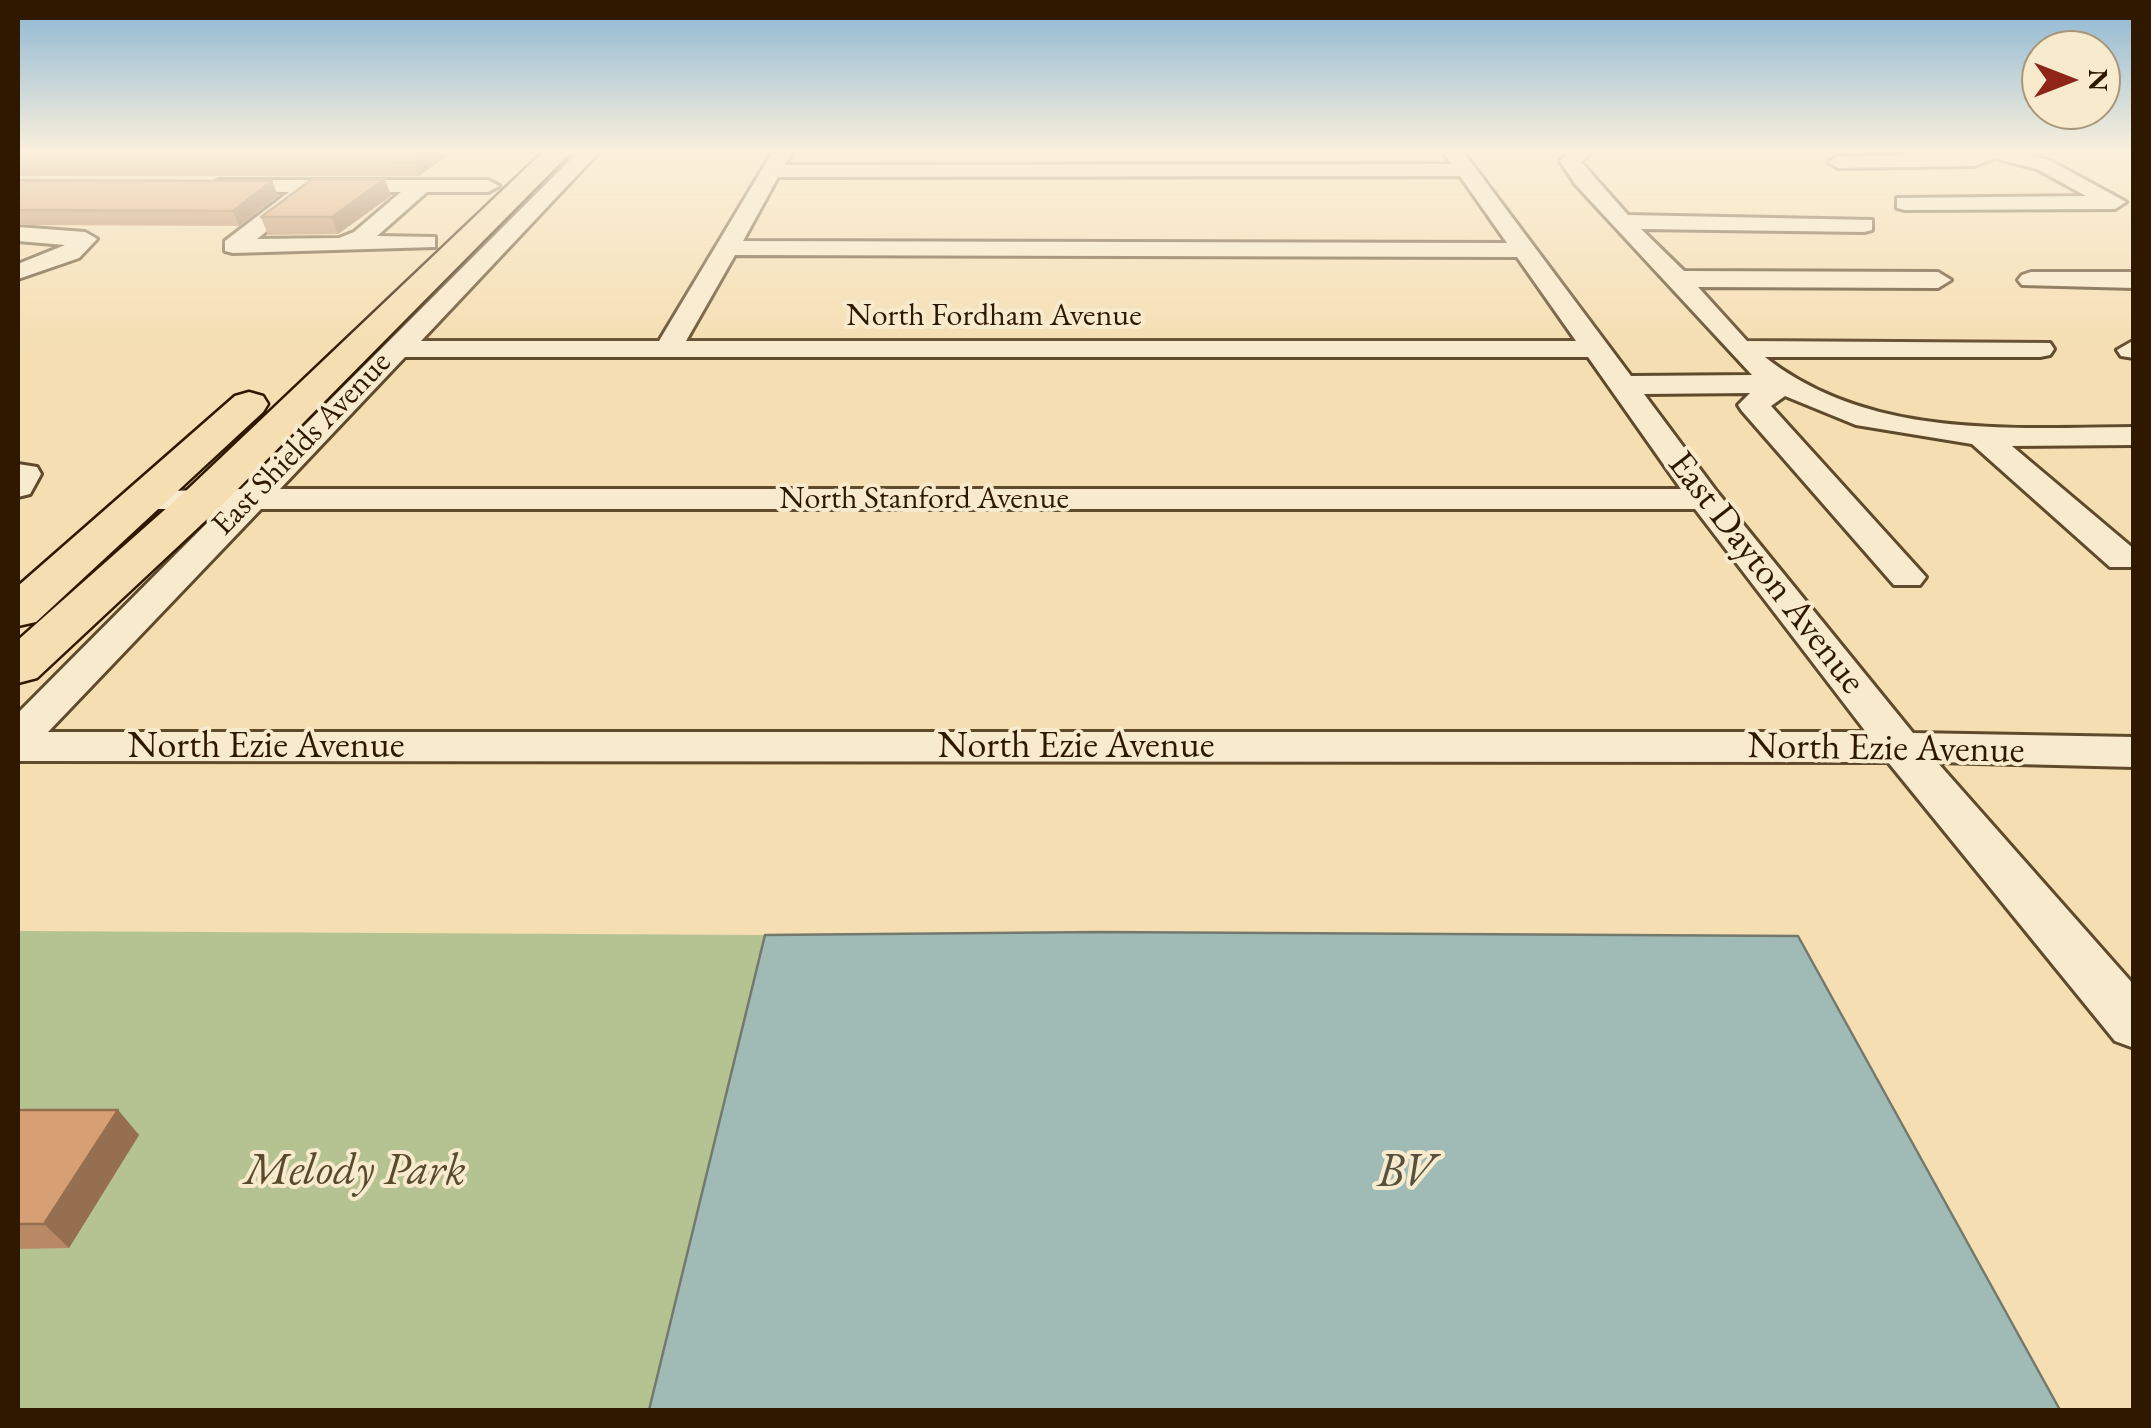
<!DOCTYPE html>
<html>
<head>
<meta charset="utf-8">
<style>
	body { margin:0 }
	#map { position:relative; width:2151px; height:1428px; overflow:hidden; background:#f5deb2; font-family:"EB Garamond",serif }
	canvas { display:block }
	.frame { position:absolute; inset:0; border:20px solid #2f1800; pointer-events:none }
	.north { position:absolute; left:2021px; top:30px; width:100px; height:100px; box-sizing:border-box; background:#f8eacd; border:2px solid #a8967b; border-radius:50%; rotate:90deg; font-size:28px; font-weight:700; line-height:40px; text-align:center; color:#2f1800 }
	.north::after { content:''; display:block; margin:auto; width:35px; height:45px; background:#8f2418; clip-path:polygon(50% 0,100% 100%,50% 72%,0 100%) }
</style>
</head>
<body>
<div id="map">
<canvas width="2151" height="1428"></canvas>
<div class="frame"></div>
<div class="north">N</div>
</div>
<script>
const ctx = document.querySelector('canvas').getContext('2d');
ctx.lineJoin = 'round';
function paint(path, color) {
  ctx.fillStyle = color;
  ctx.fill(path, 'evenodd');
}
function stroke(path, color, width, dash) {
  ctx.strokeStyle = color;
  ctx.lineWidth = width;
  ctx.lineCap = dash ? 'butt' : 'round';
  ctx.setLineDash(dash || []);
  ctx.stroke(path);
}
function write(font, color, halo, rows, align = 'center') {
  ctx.font = font + ' "EB Garamond",serif';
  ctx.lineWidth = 8;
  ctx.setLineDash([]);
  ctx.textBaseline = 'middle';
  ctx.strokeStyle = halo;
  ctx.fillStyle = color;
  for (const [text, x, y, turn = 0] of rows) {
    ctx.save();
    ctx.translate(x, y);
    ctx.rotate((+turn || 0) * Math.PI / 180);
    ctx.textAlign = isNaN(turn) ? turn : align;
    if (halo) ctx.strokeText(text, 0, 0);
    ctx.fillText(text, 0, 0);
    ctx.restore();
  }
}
paint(new Path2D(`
	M 18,931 L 765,935 L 649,1410 L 18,1410 Z`), '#b5c291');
const water = new Path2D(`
	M 1099,932 L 1798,936 L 2060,1410 L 649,1410 L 765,935 Z`);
paint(water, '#a0bab6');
stroke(water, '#73796d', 2.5);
const minor = new Path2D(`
	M 577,153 L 598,153 L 421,341 L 659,341 L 772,153 L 792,153 L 785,165 L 1451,164 L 1444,153 L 1464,153 L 1631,376 L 1752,375 L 1575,184 L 1560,161 L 1568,153 L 1591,153 L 1581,162 L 1628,215 L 1872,220 L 1872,230 L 1864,232 L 1641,229 L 1684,271 L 1938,272 L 1951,280 L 1938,288 L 1698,287 L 1747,341 L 2050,343 L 2054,349 L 2050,355 L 2040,357 L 1765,357 C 1869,439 2009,428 2134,427 L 2134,445 L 2012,446 L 2134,549 L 2134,567 L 2110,567 L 1972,444 L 1856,425 L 1785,396 L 1771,406 L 1926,577 L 1920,585 L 1894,585 L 1742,411 L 1738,405 L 1750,393 L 1644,394 L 1717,492 L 1913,733 L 2134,737 L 2134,767 L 1937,762 L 2134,985 L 2134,1048 L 2115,1041 L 1888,762 L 18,761 L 18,713 L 221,509 L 144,509 L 132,506 L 127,499 L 132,492 L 241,489 ZM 1460,176 L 1507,243 L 743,241 L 778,177 ZM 735,255 L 1517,257 L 1576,341 L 686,341 ZM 405,357 L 1588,357 L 1681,489 L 280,489 ZM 261,509 L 1695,509 L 1866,732 L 48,732 Z
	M 2022,153 L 2051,161 L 2126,202 L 2115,209 L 1905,210 L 1897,208 L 1897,198 L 2086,196 L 2037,169 L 1995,158 L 1974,166 L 1838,168 L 1828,162 L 1838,156 Z
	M 219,180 L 488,180 L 499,186 L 488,192 L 427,192 L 377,236 L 435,237 L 435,247 L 233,253 L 225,251 L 225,241 L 289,192 L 211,191 L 208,186 ZM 315,192 L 401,192 L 354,232 L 339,238 L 257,239 Z
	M 18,227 L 85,232 L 97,239 L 79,258 L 18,279 L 18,264 L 65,245 L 18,241 Z
	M 2031,272 L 2134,272 L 2134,288 L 2022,285 L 2018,280 L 2022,275 Z
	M 2131,342 L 2134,358 L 2121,356 L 2117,350 Z
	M 18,464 L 37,467 L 41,474 L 30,494 L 18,497 Z`);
const major = new Path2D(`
	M 542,153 L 570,153 L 219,508 L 37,678 L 18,683 L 18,640 L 187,490 Z
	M 249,392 L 263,396 L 268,404 L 263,412 L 36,622 L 18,626 L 18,586 L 235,396 Z`);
stroke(minor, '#604a2c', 6);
stroke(major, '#2f1800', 5);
paint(minor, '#f8eacd');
paint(major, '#f5deb2');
paint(new Path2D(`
	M 18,153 L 450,153 L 419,176 L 18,176 Z
	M 385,179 L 391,196 L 338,234 L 268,235 L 261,217 Z
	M 18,180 L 272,181 L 278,196 L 239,226 L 18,225 Z
	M 18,1110 L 118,1110 L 139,1135 L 69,1248 L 18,1249 Z`), '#b88964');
paint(new Path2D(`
	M 427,153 L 450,153 L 419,176 L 415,162 Z
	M 385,179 L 391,196 L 338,234 L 332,217 Z
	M 272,181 L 278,196 L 239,226 L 233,211 Z
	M 118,1110 L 139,1135 L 69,1248 L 44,1224 Z`), '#966f51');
const building = new Path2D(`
	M 18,153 L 427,153 L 415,162 L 18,161 Z
	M 312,179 L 385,179 L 332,217 L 261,217 Z
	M 18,180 L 272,181 L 233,211 L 18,210 Z
	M 18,1110 L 118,1110 L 44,1224 L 18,1224 Z`);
paint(building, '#d69f74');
stroke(building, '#966f51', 2.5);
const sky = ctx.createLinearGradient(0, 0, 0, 353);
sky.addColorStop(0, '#8bb6d4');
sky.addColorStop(0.43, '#faf0dc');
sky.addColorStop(1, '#faf0dc00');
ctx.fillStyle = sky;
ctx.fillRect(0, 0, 2151, 353);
write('32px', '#2f1800', '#f8eacd', [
	["North Fordham Avenue",994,316],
	["East Shields Avenue",302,444,-46],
	["North Stanford Avenue",924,499]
]);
write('38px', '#2f1800', '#f8eacd', [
	["East Dayton Avenue",1766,573,52],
	["North Ezie Avenue",266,747],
	["North Ezie Avenue",1076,747],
	["North Ezie Avenue",1886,749,1]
]);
write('italic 45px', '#574b2c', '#f8eacd', [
	["Melody Park",355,1172]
]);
write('italic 48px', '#575140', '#f8eacd', [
	["BV",1406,1173]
]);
</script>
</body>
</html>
